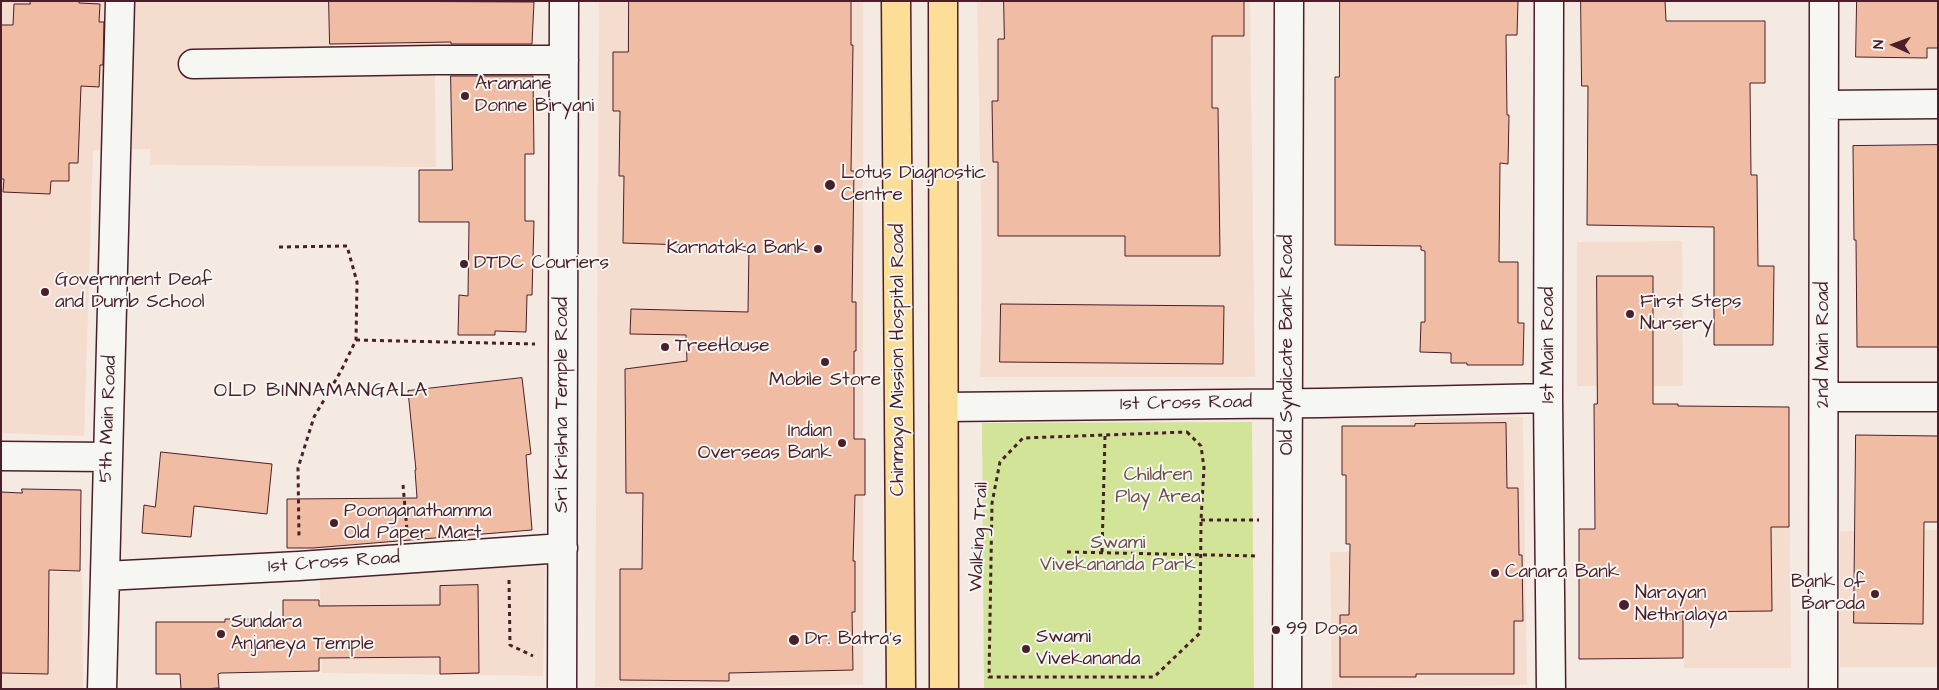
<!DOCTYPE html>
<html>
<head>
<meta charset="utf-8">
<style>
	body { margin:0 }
	#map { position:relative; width:1939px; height:690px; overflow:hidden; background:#f5eae2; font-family:"Architects Daughter",sans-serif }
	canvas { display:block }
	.frame { position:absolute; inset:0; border:2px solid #4a1f2b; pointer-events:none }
	.north { position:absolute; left:1869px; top:20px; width:50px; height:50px; -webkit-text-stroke:4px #f6f6f2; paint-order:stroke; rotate:272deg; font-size:14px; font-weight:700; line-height:20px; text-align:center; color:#4a1f2b }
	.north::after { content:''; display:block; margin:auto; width:18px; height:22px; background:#4a1f2b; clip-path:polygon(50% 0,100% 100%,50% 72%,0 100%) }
</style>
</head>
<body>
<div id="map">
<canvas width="1939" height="690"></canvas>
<div class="frame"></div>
<div class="north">N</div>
</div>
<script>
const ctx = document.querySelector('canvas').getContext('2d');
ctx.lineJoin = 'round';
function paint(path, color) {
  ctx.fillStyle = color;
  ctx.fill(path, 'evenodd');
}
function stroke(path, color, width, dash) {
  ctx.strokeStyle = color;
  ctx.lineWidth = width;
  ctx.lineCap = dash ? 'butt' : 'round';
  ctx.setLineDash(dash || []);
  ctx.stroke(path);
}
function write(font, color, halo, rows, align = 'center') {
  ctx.font = font + ' "Architects Daughter",sans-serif';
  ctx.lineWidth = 4;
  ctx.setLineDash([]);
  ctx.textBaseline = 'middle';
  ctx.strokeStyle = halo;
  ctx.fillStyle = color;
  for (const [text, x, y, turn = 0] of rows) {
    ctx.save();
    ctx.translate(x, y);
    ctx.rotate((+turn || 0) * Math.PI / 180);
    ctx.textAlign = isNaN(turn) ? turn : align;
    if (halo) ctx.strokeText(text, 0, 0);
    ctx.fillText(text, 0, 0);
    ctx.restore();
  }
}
paint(new Path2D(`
	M 1,1 L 451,1 L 451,44 L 435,60 L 436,167 L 150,165 L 150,149 L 93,150 L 84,436 L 1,433 Z
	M 599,1 L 863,1 L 863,685 L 595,687 Z
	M 977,1 L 1250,1 L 1255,377 L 980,377 L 982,264 Z
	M 1682,241 L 1683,386 L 1577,386 L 1577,242 Z
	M 1523,417 L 1527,685 L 1332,688 L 1330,552 L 1412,551 L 1410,419 Z
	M 1683,524 L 1790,524 L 1791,668 L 1684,668 Z
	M 1938,530 L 1938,667 L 1840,667 L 1840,531 Z
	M 545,564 L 543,676 L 322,673 L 320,580 Z
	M 82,572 L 83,689 L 1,689 L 1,573 Z`), '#f4dccf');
paint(new Path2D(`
	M 1252,422 L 1254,689 L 984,689 L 982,423 Z`), '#d1e498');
const building = new Path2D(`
	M 30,1 L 79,1 L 79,3 L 100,4 L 99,22 L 104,22 L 103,65 L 100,65 L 99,87 L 81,86 L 78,163 L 69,163 L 69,181 L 51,181 L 50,194 L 3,192 L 4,179 L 1,179 L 1,25 L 13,25 L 14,4 L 30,4 Z
	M 329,1 L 534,2 L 532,44 L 451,44 L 451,42 L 330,44 Z
	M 629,1 L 851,1 L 851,45 L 853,45 L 851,171 L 854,171 L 852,302 L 856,302 L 856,351 L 854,351 L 854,439 L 865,439 L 865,495 L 855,495 L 853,561 L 855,561 L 855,612 L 852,612 L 853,670 L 729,673 L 729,681 L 620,680 L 620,569 L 642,569 L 643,493 L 626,493 L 625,369 L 687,361 L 686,335 L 630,334 L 631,309 L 748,312 L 749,247 L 623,243 L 624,176 L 619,176 L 620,111 L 613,111 L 613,52 L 628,52 Z
	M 1004,1 L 1244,1 L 1244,36 L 1212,36 L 1212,108 L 1218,108 L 1220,256 L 1125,256 L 1125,236 L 998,236 L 998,162 L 993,162 L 992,101 L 998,101 L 998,39 L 1004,39 Z
	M 1340,1 L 1518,1 L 1517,35 L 1506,35 L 1507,115 L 1509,115 L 1508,164 L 1500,163 L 1499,262 L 1518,262 L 1518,323 L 1524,323 L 1523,365 L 1467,365 L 1467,363 L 1451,363 L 1451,353 L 1420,352 L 1421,322 L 1425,322 L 1425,251 L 1421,250 L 1421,246 L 1335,245 L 1335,77 L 1339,77 Z
	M 1581,1 L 1665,1 L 1666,21 L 1765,21 L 1765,83 L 1750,83 L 1751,175 L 1757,175 L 1758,266 L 1774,266 L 1773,345 L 1714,345 L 1714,227 L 1587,225 L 1588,86 L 1582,86 Z
	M 1857,1 L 1938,1 L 1938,48 L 1927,48 L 1927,58 L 1856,57 Z
	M 451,76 L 533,76 L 534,154 L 525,154 L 525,221 L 534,221 L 532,295 L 527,295 L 526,332 L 495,331 L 495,335 L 458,335 L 459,295 L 468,296 L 469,222 L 419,222 L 419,170 L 452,170 Z
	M 1938,145 L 1938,347 L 1857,347 L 1856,240 L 1854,240 L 1853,146 Z
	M 1597,276 L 1653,276 L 1653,404 L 1678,404 L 1678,406 L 1789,407 L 1789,527 L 1771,527 L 1772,611 L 1683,612 L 1683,658 L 1579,659 L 1579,529 L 1595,529 L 1594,404 L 1597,404 Z
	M 1001,304 L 1224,306 L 1223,364 L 1000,362 Z
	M 522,378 L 531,454 L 526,455 L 532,530 L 313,548 L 287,548 L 287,499 L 417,498 L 415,470 L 416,470 L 408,391 Z
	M 1506,423 L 1507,488 L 1518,488 L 1519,555 L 1522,555 L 1523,621 L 1514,621 L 1514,674 L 1416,674 L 1416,677 L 1340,677 L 1340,615 L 1349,615 L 1350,544 L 1346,544 L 1346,475 L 1342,475 L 1342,426 L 1415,426 L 1415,424 Z
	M 1856,435 L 1938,436 L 1938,522 L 1924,522 L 1923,624 L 1854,623 Z
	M 161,452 L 272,464 L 267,514 L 194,506 L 191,537 L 142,533 L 144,505 L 155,507 Z
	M 22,489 L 81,490 L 80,571 L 49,570 L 48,674 L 1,673 L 1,492 L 22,493 Z
	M 478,585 L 479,673 L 440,674 L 440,657 L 319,658 L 319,671 L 221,673 L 218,674 L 219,688 L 201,689 L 181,689 L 180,674 L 156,674 L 156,622 L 225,622 L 225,619 L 283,619 L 283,600 L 319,600 L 319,606 L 440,605 L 440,586 Z`);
paint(building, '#f0bca3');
stroke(building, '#4a1f2b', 1);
const minor = new Path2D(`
	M 1549,1 L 1548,398 L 1551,689
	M 193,64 L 435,60 L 564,60
	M 1824,105 L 1938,104
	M 1824,397 L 1938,397
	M 944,407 L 1322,403 L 1548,398
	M 1,456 L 108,457
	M 105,576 L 299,566 L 563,548
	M 102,689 L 120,1
	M 562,689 L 564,1
	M 1287,689 L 1289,1
	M 1823,689 L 1824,1`);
const major = new Path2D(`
	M 896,1 L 901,689
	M 943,1 L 944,689`);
stroke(minor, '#4a1f2b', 31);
stroke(major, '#4a1f2b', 31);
stroke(new Path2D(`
	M 279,247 L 347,246 L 357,282 L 356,340 L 341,371 L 314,417 L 298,468 L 299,537
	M 356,340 L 535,344
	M 1187,432 L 1201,446 L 1204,468 L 1201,520 L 1200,633 L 1154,677 L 989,677 L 992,503 L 1000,462 L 1023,438 Z
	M 403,485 L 407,530
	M 1201,520 L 1259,520
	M 1067,552 L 1259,556
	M 1102,552 L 1105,436
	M 509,580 L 510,645 L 533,656`), '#4a1f2b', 3, [4, 4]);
stroke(minor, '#f6f6f2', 28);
stroke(major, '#fdde96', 28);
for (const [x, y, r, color] of [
	[465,96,5,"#4a1f2b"],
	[830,185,6,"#4a1f2b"],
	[818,249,5,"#4a1f2b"],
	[464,264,5,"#4a1f2b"],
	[45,292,5,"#4a1f2b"],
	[1630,314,5,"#4a1f2b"],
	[665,347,5,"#4a1f2b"],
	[825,362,5,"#4a1f2b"],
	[842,443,5,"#4a1f2b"],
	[334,523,5,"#4a1f2b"],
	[1495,573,5,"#4a1f2b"],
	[1875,594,5,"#4a1f2b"],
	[1624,605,6,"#4a1f2b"],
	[1276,630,5,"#4a1f2b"],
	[221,634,5,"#4a1f2b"],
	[794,640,6,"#4a1f2b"],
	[1026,649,5,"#4a1f2b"]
]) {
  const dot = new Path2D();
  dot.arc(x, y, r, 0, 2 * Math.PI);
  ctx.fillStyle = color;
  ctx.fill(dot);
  stroke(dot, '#f6f6f2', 2);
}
write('19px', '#4a1f2b', '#f6f6f2', [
	["Aramane",475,85],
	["Donne Biryani",475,107],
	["Lotus Diagnostic",841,174],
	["Centre",841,196],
	["Karnataka Bank",808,249,"right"],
	["DTDC Couriers",474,264],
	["Government Deaf",55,281],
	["and Dumb School",55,303],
	["First Steps",1640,303],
	["Nursery",1640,325],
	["TreeHouse",675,347],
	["Mobile Store",825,381,"center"],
	["Indian",832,432,"right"],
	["Overseas Bank",832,454,"right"],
	["Poonganathamma",344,512],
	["Old Paper Mart",344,534],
	["Canara Bank",1505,573],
	["Bank of",1865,583,"right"],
	["Baroda",1865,605,"right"],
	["Narayan",1635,594],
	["Nethralaya",1635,616],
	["Sundara",231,623],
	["Anjaneya Temple",231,645],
	["99 Dosa",1286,630],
	["Swami",1036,638],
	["Vivekananda",1036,660],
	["Dr. Batra's",805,640]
], 'left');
write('19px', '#4a1f2b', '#f6f6f2', [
	["Old Syndicate Bank Road",1288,345,-90],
	["1st Main Road",1549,345,-90],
	["2nd Main Road",1824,345,-90],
	["Chinmaya Mission Hospital Road",899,360,-90],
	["1st Cross Road",1186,404,-1],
	["Sri Krishna Temple Road",563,405,-90],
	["5th Main Road",109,419,-88],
	["Walking Trail",980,537,-87],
	["1st Cross Road",334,563,-4]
]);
write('19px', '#6c5046', '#f6f6f2', [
	["Children",1158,476],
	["Play Area",1158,498],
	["Swami",1118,544],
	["Vivekananda Park",1118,566]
]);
ctx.letterSpacing = '1px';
write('20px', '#4a1f2b', '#f6f6f2', [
	["OLD BINNAMANGALA",321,392]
]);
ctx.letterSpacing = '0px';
</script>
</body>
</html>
